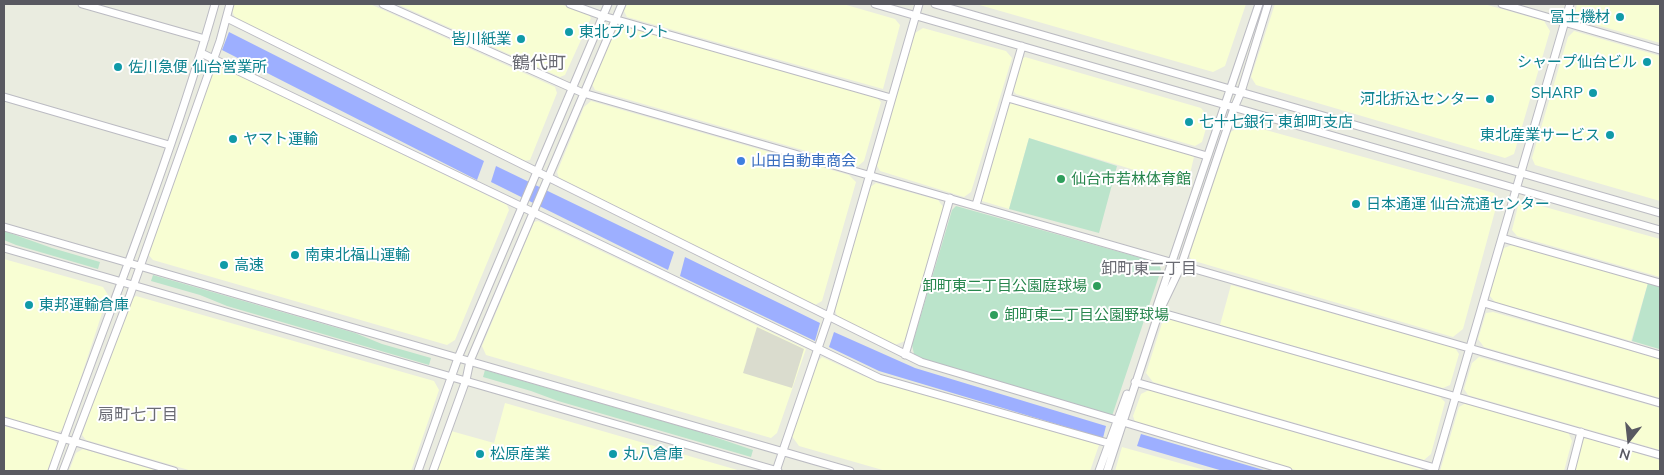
<!DOCTYPE html>
<html>
<head>
<meta charset="utf-8">
<style>
	body { margin:0 }
	#map { position:relative; width:1664px; height:475px; overflow:hidden; background:#eaece0; font-family:Mulish,sans-serif }
	canvas { display:block }
	.frame { position:absolute; inset:0; border:5px solid #595961; pointer-events:none }
	.north { position:absolute; left:1604px; top:415px; width:50px; height:50px; -webkit-text-stroke:4px #fff; paint-order:stroke; rotate:196deg; font-size:14px; font-weight:700; line-height:20px; text-align:center; color:#595961 }
	.north::after { content:''; display:block; margin:auto; width:18px; height:22px; background:#595961; clip-path:polygon(50% 0,100% 100%,50% 72%,0 100%) }
</style>
</head>
<body>
<div id="map">
<canvas width="1664" height="475"></canvas>
<div class="frame"></div>
<div class="north">N</div>
</div>
<script>
const ctx = document.querySelector('canvas').getContext('2d');
ctx.lineJoin = 'round';
function paint(path, color) {
  ctx.fillStyle = color;
  ctx.fill(path, 'evenodd');
}
function stroke(path, color, width, dash) {
  ctx.strokeStyle = color;
  ctx.lineWidth = width;
  ctx.lineCap = dash ? 'butt' : 'round';
  ctx.setLineDash(dash || []);
  ctx.stroke(path);
}
function write(font, color, halo, rows, align = 'center') {
  ctx.font = font + ' Mulish,"Noto Sans JP",sans-serif';
  ctx.lineWidth = 4;
  ctx.setLineDash([]);
  ctx.textBaseline = 'middle';
  ctx.strokeStyle = halo;
  ctx.fillStyle = color;
  for (const [text, x, y, turn = 0] of rows) {
    ctx.save();
    ctx.translate(x, y);
    ctx.rotate((+turn || 0) * Math.PI / 180);
    ctx.textAlign = isNaN(turn) ? turn : align;
    if (halo) ctx.strokeText(text, 0, 0);
    ctx.fillText(text, 0, 0);
    ctx.restore();
  }
}
paint(new Path2D(`
	M 233,4 L 370,4 L 555,87 L 557,93 L 530,160 L 523,161 L 236,19 L 231,9 Z
	M 397,4 L 560,4 L 588,14 L 591,18 L 565,75 L 560,77 Z
	M 627,4 L 843,4 L 895,19 L 900,25 L 883,89 L 627,17 L 624,11 Z
	M 976,4 L 1246,4 L 1225,66 L 1213,72 Z
	M 1275,4 L 1484,4 L 1544,21 L 1550,31 L 1514,154 L 1505,158 L 1256,85 L 1251,77 Z
	M 1577,4 L 1660,4 L 1660,43 L 1579,20 L 1575,13 Z
	M 621,24 L 876,97 L 881,102 L 864,161 L 858,166 L 595,90 L 592,84 L 617,26 Z
	M 923,28 L 1006,51 L 1012,58 L 971,192 L 964,197 L 880,171 L 876,164 L 915,33 Z
	M 1574,31 L 1660,56 L 1660,201 L 1535,165 L 1532,158 L 1568,37 Z
	M 1025,57 L 1201,108 L 1209,118 L 1202,142 L 1195,146 L 1016,94 L 1012,89 L 1020,60 Z
	M 215,64 L 507,205 L 509,210 L 455,340 L 447,345 L 153,260 L 146,252 Z
	M 591,101 L 849,175 L 856,182 L 822,301 L 815,305 L 559,178 L 557,172 L 584,107 Z
	M 1012,103 L 1191,155 L 1194,157 L 1187,186 L 1029,138 L 1009,209 L 982,201 L 980,196 L 1007,106 Z
	M 1244,124 L 1494,193 L 1498,200 L 1463,329 L 1453,337 L 1191,260 L 1189,254 L 1229,133 Z
	M 876,183 L 938,200 L 944,208 L 905,341 L 895,345 L 837,316 L 835,309 L 869,188 Z
	M 1527,202 L 1660,239 L 1660,277 L 1517,236 L 1512,230 L 1518,206 Z
	M 538,221 L 806,349 L 777,433 L 771,438 L 486,355 L 482,346 L 534,222 Z
	M 1512,245 L 1648,283 L 1631,341 L 1495,302 L 1489,295 L 1504,248 Z
	M 4,259 L 103,287 L 108,295 L 64,429 L 56,433 L 4,417 Z
	M 1231,285 L 1455,348 L 1459,354 L 1450,385 L 1443,388 L 1220,325 Z
	M 136,296 L 434,381 L 439,390 L 411,471 L 192,471 L 86,440 L 82,435 L 128,301 Z
	M 1493,312 L 1660,359 L 1660,398 L 1484,347 L 1478,339 L 1486,313 Z
	M 1172,319 L 1440,397 L 1445,402 L 1431,454 L 1424,460 L 1153,382 L 1146,373 L 1162,323 Z
	M 822,357 L 863,376 L 1099,445 L 1090,471 L 886,471 L 799,446 L 791,435 L 817,362 Z
	M 1479,357 L 1660,408 L 1660,450 L 1468,395 L 1464,389 L 1472,363 Z
	M 1149,390 L 1421,469 L 1422,471 L 1299,471 L 1135,422 L 1133,416 L 1141,394 Z
	M 505,403 L 741,471 L 436,471 L 451,431 L 494,443 Z
	M 1466,403 L 1568,432 L 1572,441 L 1564,471 L 1440,471 L 1459,407 Z
	M 4,426 L 54,440 L 58,445 L 49,471 L 4,471 Z
	M 1586,438 L 1660,460 L 1660,471 L 1572,471 L 1580,441 Z
	M 1122,447 L 1208,471 L 1115,471 Z
	M 83,449 L 159,471 L 69,471 L 76,453 Z`), '#f8fed3');
paint(new Path2D(`
	M 757,327 L 804,349 L 792,388 L 743,373 Z`), '#dadcce');
paint(new Path2D(`
	M 1029,138 L 1117,166 L 1099,233 L 1009,209 Z
	M 956,206 L 1159,263 L 1161,270 L 1112,416 L 922,360 L 914,354 L 912,345 L 952,210 Z
	M 4,231 L 52,248 L 100,262 L 98,269 L 16,245 L 4,240 Z
	M 153,275 L 355,333 L 382,344 L 431,358 L 429,365 L 227,306 L 200,295 L 151,281 Z
	M 1648,283 L 1660,287 L 1659,349 L 1632,341 Z
	M 485,370 L 697,431 L 753,450 L 751,457 L 558,401 L 531,391 L 483,377 Z`), '#bbe4cb');
paint(new Path2D(`
	M 229,32 L 484,161 L 477,180 L 222,50 Z
	M 496,166 L 674,252 L 668,270 L 491,182 Z
	M 685,257 L 820,323 L 815,341 L 680,276 Z
	M 834,332 L 915,368 L 1106,426 L 1103,438 L 879,371 L 829,347 Z
	M 1141,434 L 1267,471 L 1223,471 L 1137,446 Z`), '#9dafff');
const minor = new Path2D(`
	M 82,4 L 205,39
	M 383,4 L 583,93 L 1660,403
	M 570,4 L 603,16 L 891,98
	M 875,4 L 1660,230
	M 935,4 L 1660,213
	M 1502,4 L 1660,50
	M 227,18 L 921,362 L 1288,471
	M 201,53 L 879,378 L 1115,445
	M 4,97 L 169,145
	M 1008,98 L 1207,156
	M 976,205 L 1022,46
	M 4,227 L 850,471
	M 1502,238 L 1660,283
	M 4,248 L 778,471
	M 1484,303 L 1660,355
	M 1159,312 L 1660,455
	M 1154,315 L 1259,4
	M 905,355 L 950,198
	M 1135,382 L 1435,468
	M 4,421 L 174,471
	M 52,471 C 107,315 170,163 215,4
	M 63,471 L 130,295 L 220,41 L 230,4
	M 418,471 L 458,358 L 608,4
	M 433,471 L 466,380 L 470,361 L 622,4
	M 776,471 L 829,316 L 919,4
	M 1099,471 L 1127,394
	M 1107,471 L 1159,312 L 1181,266 L 1234,108 L 1241,92 L 1268,4
	M 1434,471 L 1570,4
	M 1571,471 L 1581,432`);
stroke(minor, '#bbbbc2', 9);
stroke(minor, '#fff', 7);
for (const [x, y, r, color] of [
	[1620,17,5,"#0f9aa8"],
	[569,32,5,"#0f9aa8"],
	[521,39,5,"#0f9aa8"],
	[1647,62,5,"#0f9aa8"],
	[118,67,5,"#0f9aa8"],
	[1593,93,5,"#0f9aa8"],
	[1490,99,5,"#0f9aa8"],
	[1189,122,5,"#0f9aa8"],
	[1610,135,5,"#0f9aa8"],
	[233,139,5,"#0f9aa8"],
	[741,161,5,"#3f7fe0"],
	[1061,179,5,"#2e9e5b"],
	[1356,204,5,"#0f9aa8"],
	[295,255,5,"#0f9aa8"],
	[224,265,5,"#0f9aa8"],
	[1097,286,5,"#2e9e5b"],
	[29,305,5,"#0f9aa8"],
	[994,315,5,"#2e9e5b"],
	[480,454,5,"#0f9aa8"],
	[613,454,5,"#0f9aa8"]
]) {
  const dot = new Path2D();
  dot.arc(x, y, r, 0, 2 * Math.PI);
  ctx.fillStyle = color;
  ctx.fill(dot);
  stroke(dot, '#fff', 2);
}
write('15px', '#0d838f', '#fff', [
	["冨士機材",1610,17,"right"],
	["東北プリント",579,32],
	["皆川紙業",511,39,"right"],
	["シャープ仙台ビル",1637,62,"right"],
	["佐川急便 仙台営業所",128,67],
	["SHARP",1583,93,"right"],
	["河北折込センター",1480,99,"right"],
	["七十七銀行 東卸町支店",1199,122],
	["東北産業サービス",1600,135,"right"],
	["ヤマト運輸",243,139],
	["日本通運 仙台流通センター",1366,204],
	["南東北福山運輸",305,255],
	["高速",234,265],
	["東邦運輸倉庫",39,305],
	["松原産業",490,454],
	["丸八倉庫",623,454]
], 'left');
write('15px', '#366cbe', '#fff', [
	["山田自動車商会",751,161]
], 'left');
write('15px', '#27864d', '#fff', [
	["仙台市若林体育館",1071,179],
	["卸町東二丁目公園庭球場",1087,286,"right"],
	["卸町東二丁目公園野球場",1004,315]
], 'left');
write('16px', '#6a6b73', '#fff', [
	["卸町東二丁目",1149,269],
	["扇町七丁目",138,415]
]);
write('18px', '#6a6b73', '#fff', [
	["鶴代町",539,64]
]);
</script>
</body>
</html>
